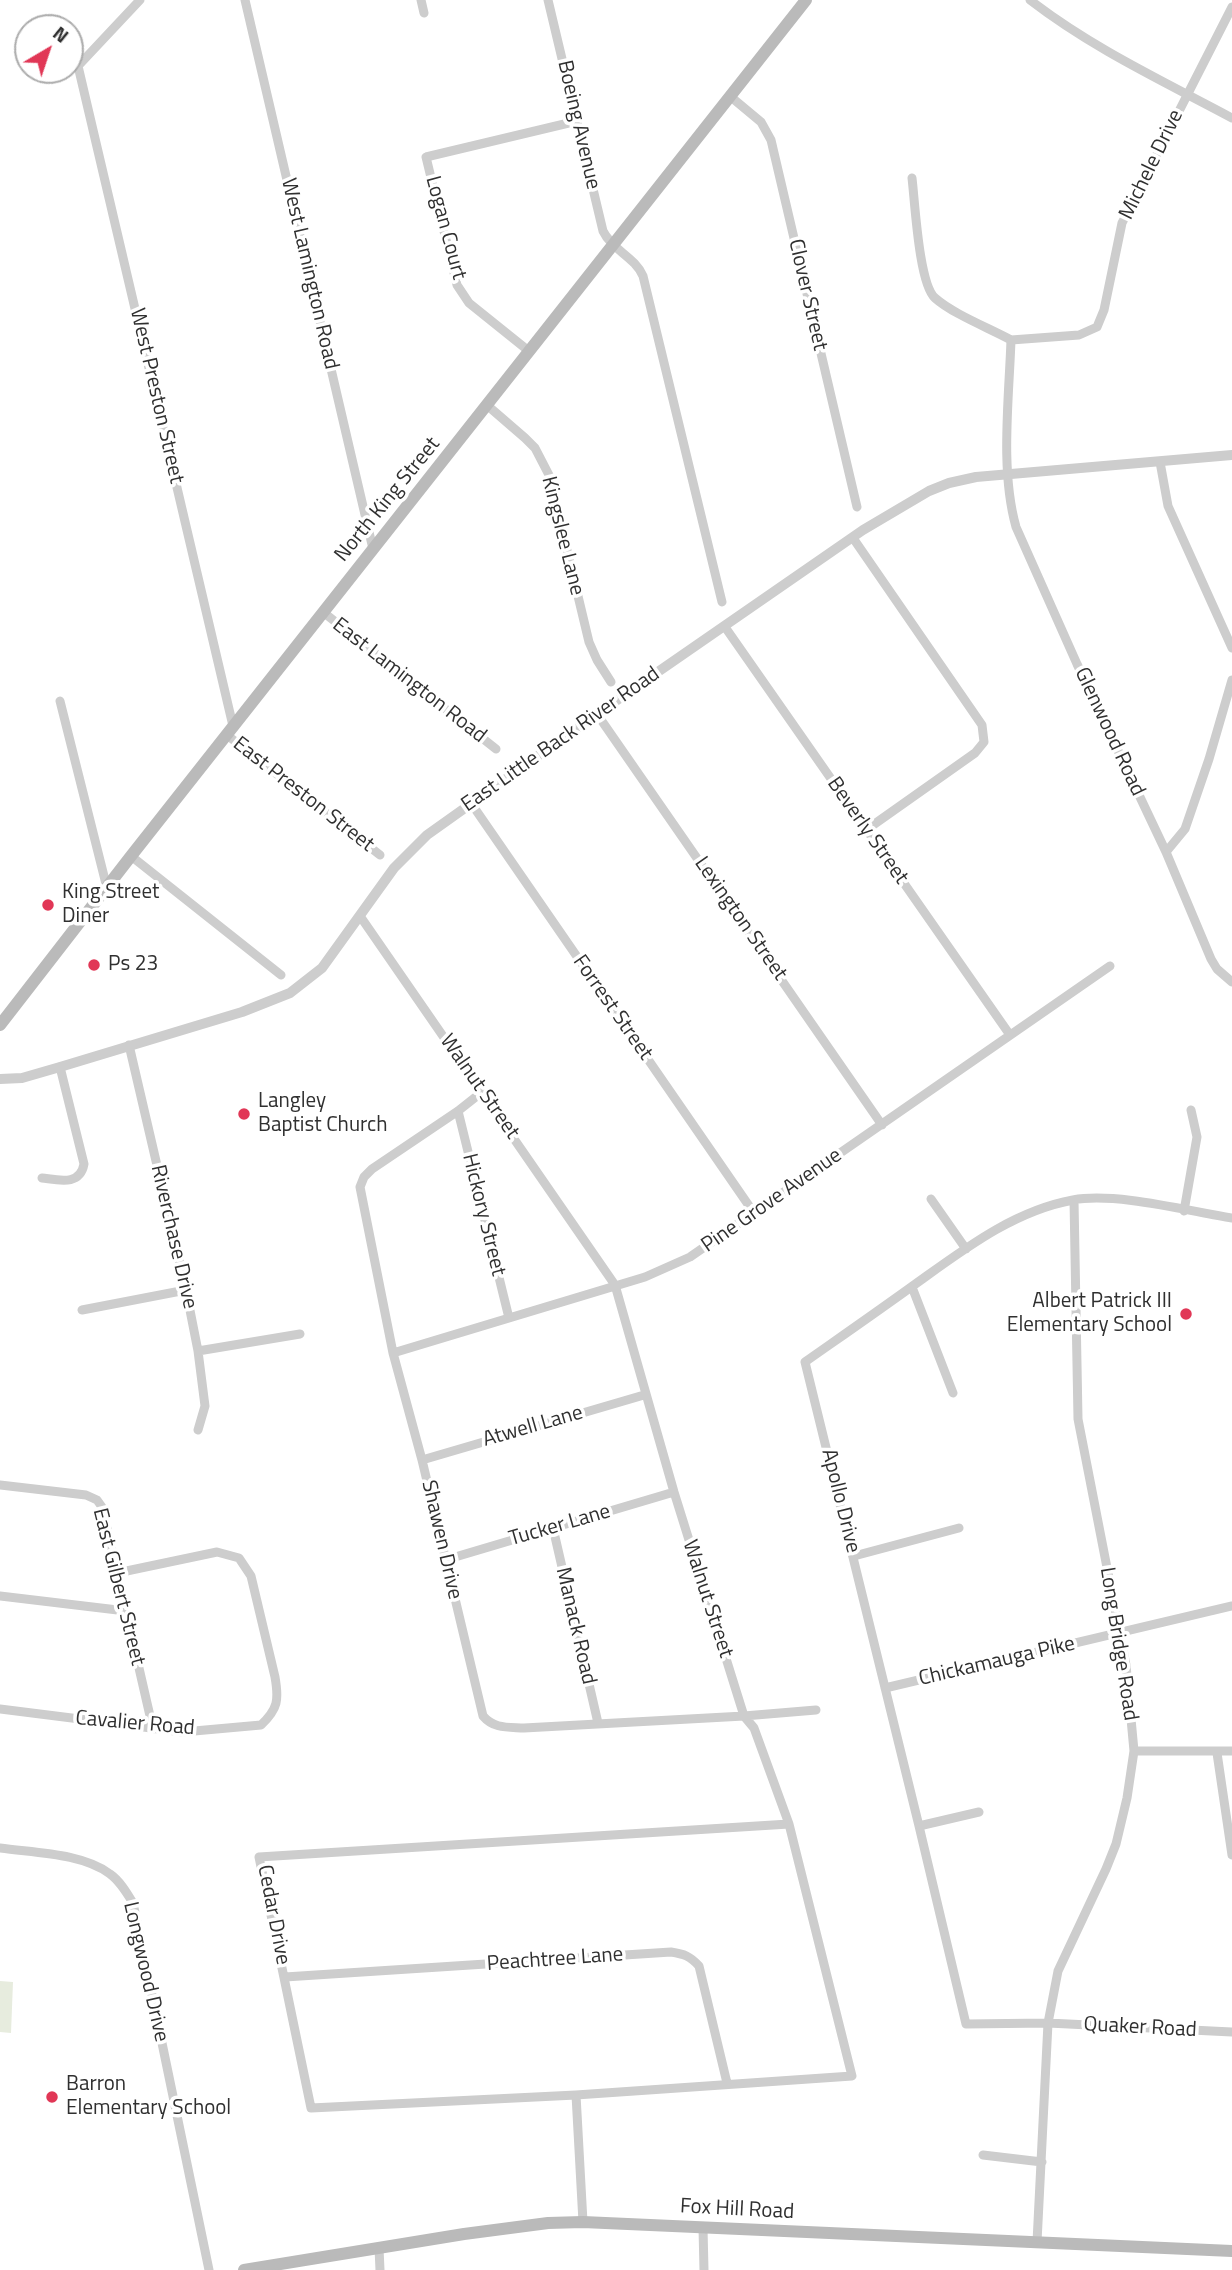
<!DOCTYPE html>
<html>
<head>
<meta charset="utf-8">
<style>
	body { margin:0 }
	#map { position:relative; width:1232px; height:2270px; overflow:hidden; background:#fff; font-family:"Titillium Web",sans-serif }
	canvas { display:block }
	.north { position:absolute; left:14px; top:14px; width:70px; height:70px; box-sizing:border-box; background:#fff; border:2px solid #acacac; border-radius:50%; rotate:39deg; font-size:19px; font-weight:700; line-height:28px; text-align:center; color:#303030 }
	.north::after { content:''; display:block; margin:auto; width:24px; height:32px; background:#e13756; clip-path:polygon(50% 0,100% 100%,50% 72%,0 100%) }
</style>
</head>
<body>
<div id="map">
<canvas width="1232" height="2270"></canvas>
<div class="north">N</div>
</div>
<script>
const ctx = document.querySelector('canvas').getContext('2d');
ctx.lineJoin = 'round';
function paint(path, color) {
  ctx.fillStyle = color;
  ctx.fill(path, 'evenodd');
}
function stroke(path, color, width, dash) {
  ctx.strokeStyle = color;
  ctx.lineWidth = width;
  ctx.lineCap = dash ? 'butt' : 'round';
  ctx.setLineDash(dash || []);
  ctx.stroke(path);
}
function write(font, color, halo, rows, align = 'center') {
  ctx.font = font + ' "Titillium Web",sans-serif';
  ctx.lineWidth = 7;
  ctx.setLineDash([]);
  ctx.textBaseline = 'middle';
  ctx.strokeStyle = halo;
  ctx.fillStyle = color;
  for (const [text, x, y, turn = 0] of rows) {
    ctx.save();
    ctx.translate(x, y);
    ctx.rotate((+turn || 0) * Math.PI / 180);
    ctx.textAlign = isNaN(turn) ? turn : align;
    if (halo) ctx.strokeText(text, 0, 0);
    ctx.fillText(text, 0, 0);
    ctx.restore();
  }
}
paint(new Path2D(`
	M 0,1981 L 13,1982 L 11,2033 L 0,2032 Z`), '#e7ecde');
stroke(new Path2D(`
	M 140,0 L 78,66 L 233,726
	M 245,0 L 373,549
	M 421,0 L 424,13
	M 548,0 L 603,231 C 612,250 635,257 643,276 L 722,602
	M 1030,0 C 1092,48 1163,81 1232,118
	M 731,97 L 761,122 L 771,140 L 857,507
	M 912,178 C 915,203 919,284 935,298 C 953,314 989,328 1011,340 C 1009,399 1000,470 1016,527 L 1077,664 L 1166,852 L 1211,959 L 1217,969 L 1232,982
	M 1011,340 L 1079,335 L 1097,327 L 1104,310 L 1122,223 L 1232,7
	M 530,352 L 469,303 L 457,285 L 426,157 L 577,121
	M 488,406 L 525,438 L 535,448 L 549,475 L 589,642 L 597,660 L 611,682
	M 1160,462 L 1168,506 L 1232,648
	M 853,538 L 982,725 L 984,742 L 975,753 L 866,830
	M 323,612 L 496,749
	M 725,627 L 1010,1035
	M 60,701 L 107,888
	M 597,714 L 882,1125
	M 227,735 L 380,855
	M 471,803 L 754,1213
	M 1166,852 L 1185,829 L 1209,759 L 1232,680
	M 131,856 L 281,975
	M 360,916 L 615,1285 L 674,1492 L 744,1716 L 754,1728 L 789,1824 L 852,2076 L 576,2095 L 311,2108 L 259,1857 L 789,1824
	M 129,1045 L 186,1290 L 198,1351 L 205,1406 L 198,1430
	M 482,1092 L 458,1111 L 372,1169 L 364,1177 L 360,1187 L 393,1353 L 422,1460 L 483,1716 C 494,1729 508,1727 524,1728 L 744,1716 L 816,1710
	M 458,1111 L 509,1318
	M 42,1178 C 59,1180 80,1186 84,1164 L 60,1067
	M 931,1199 L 966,1249
	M 1184,1211 L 1197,1137 L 1191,1110
	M 1232,1218 C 1188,1211 1115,1192 1073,1200 C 1013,1211 963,1250 914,1285 C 878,1311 842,1336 805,1362 L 919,1826 L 966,2024 L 1048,2023 L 1232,2032
	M 912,1287 L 953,1393
	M 82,1310 L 186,1290
	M 198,1351 L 300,1334
	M 393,1353 L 645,1277 L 690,1257 L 1110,966
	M 422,1460 L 644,1395
	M 0,1485 L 86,1495 L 97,1500 L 102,1507 L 153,1729
	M 553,1528 L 598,1723
	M 854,1556 L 959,1528
	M 445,1560 L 674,1492
	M 0,1596 L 126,1611
	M 885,1688 L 1232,1606
	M 0,1709 L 183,1732 L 261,1725 C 278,1709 279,1700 275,1677 L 251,1576 L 239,1558 L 217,1552 L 117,1573
	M 1134,1751 L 1232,1751
	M 1217,1753 L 1232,1855
	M 919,1826 L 979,1812
	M 0,1848 C 34,1853 82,1853 110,1874 C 120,1881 127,1893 133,1903 L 209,2270
	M 285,1977 L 671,1952 C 684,1954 690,1956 699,1966 L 727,2083
	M 576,2095 L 583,2222
	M 983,2155 L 1042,2162
	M 703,2228 L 704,2270
	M 1037,2242 L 1048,2023 L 1058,1971 L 1106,1869 L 1116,1844 L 1127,1798 L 1134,1751 L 1126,1665 L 1078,1419 L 1074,1200
	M 379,2248 L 380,2270`), '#cdcdcd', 9);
stroke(new Path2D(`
	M 0,1079 L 22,1078 L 60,1067 L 242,1012 L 290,993 L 322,968 L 394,868 L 427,835 L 597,714 L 863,530 L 929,491 L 949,483 L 976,477 L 1232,455`), '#cdcdcd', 10);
stroke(new Path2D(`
	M 0,1025 L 131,856 L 806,0
	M 244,2270 L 464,2234 L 548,2223 L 583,2222 L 1232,2251`), '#bababa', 12);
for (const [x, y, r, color] of [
	[48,905,7,"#e13756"],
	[94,965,7,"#e13756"],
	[244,1114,7,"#e13756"],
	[1186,1314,7,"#e13756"],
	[52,2097,7,"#e13756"]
]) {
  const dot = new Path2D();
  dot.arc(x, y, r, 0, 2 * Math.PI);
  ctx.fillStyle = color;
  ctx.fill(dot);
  stroke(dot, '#fff', 2.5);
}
write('21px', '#303030', '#fff', [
	["Boeing Avenue",578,125,77],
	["Michele Drive",1152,165,-64],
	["Logan Court",445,228,75],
	["West Lamington Road",309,274,77],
	["Clover Street",807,295,77],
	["West Preston Street",156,396,77],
	["North King Street",388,500,-51],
	["Kingslee Lane",562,536,76],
	["East Lamington Road",409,681,38],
	["Glenwood Road",1109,732,65],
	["East Little Back River Road",561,740,-35],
	["East Preston Street",303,795,38],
	["Beverly Street",867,831,55],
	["Lexington Street",740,919,55],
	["Forrest Street",612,1008,55],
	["Walnut Street",479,1087,55],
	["Pine Grove Avenue",772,1201,-35],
	["Hickory Street",483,1215,76],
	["Riverchase Drive",173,1237,77],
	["Atwell Lane",533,1427,-16],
	["Apollo Drive",840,1501,76],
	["Tucker Lane",560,1526,-16],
	["Shawen Drive",441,1540,77],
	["East Gilbert Street",118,1587,76],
	["Walnut Street",707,1599,72],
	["Manack Road",575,1626,77],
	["Long Bridge Road",1118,1644,81],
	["Chickamauga Pike",997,1662,-13],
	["Cavalier Road",135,1724,5],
	["Cedar Drive",273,1915,79],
	["Peachtree Lane",555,1960,-4],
	["Longwood Drive",145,1972,77],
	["Quaker Road",1140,2028,3],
	["Fox Hill Road",737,2210,3]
]);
write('21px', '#303030', '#fff', [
	["King Street",62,893],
	["Diner",62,917],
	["Ps 23",108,965],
	["Langley",258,1102],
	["Baptist Church",258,1126],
	["Albert Patrick III",1172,1302,"right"],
	["Elementary School",1172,1326,"right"],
	["Barron",66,2085],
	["Elementary School",66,2109]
], 'left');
</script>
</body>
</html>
